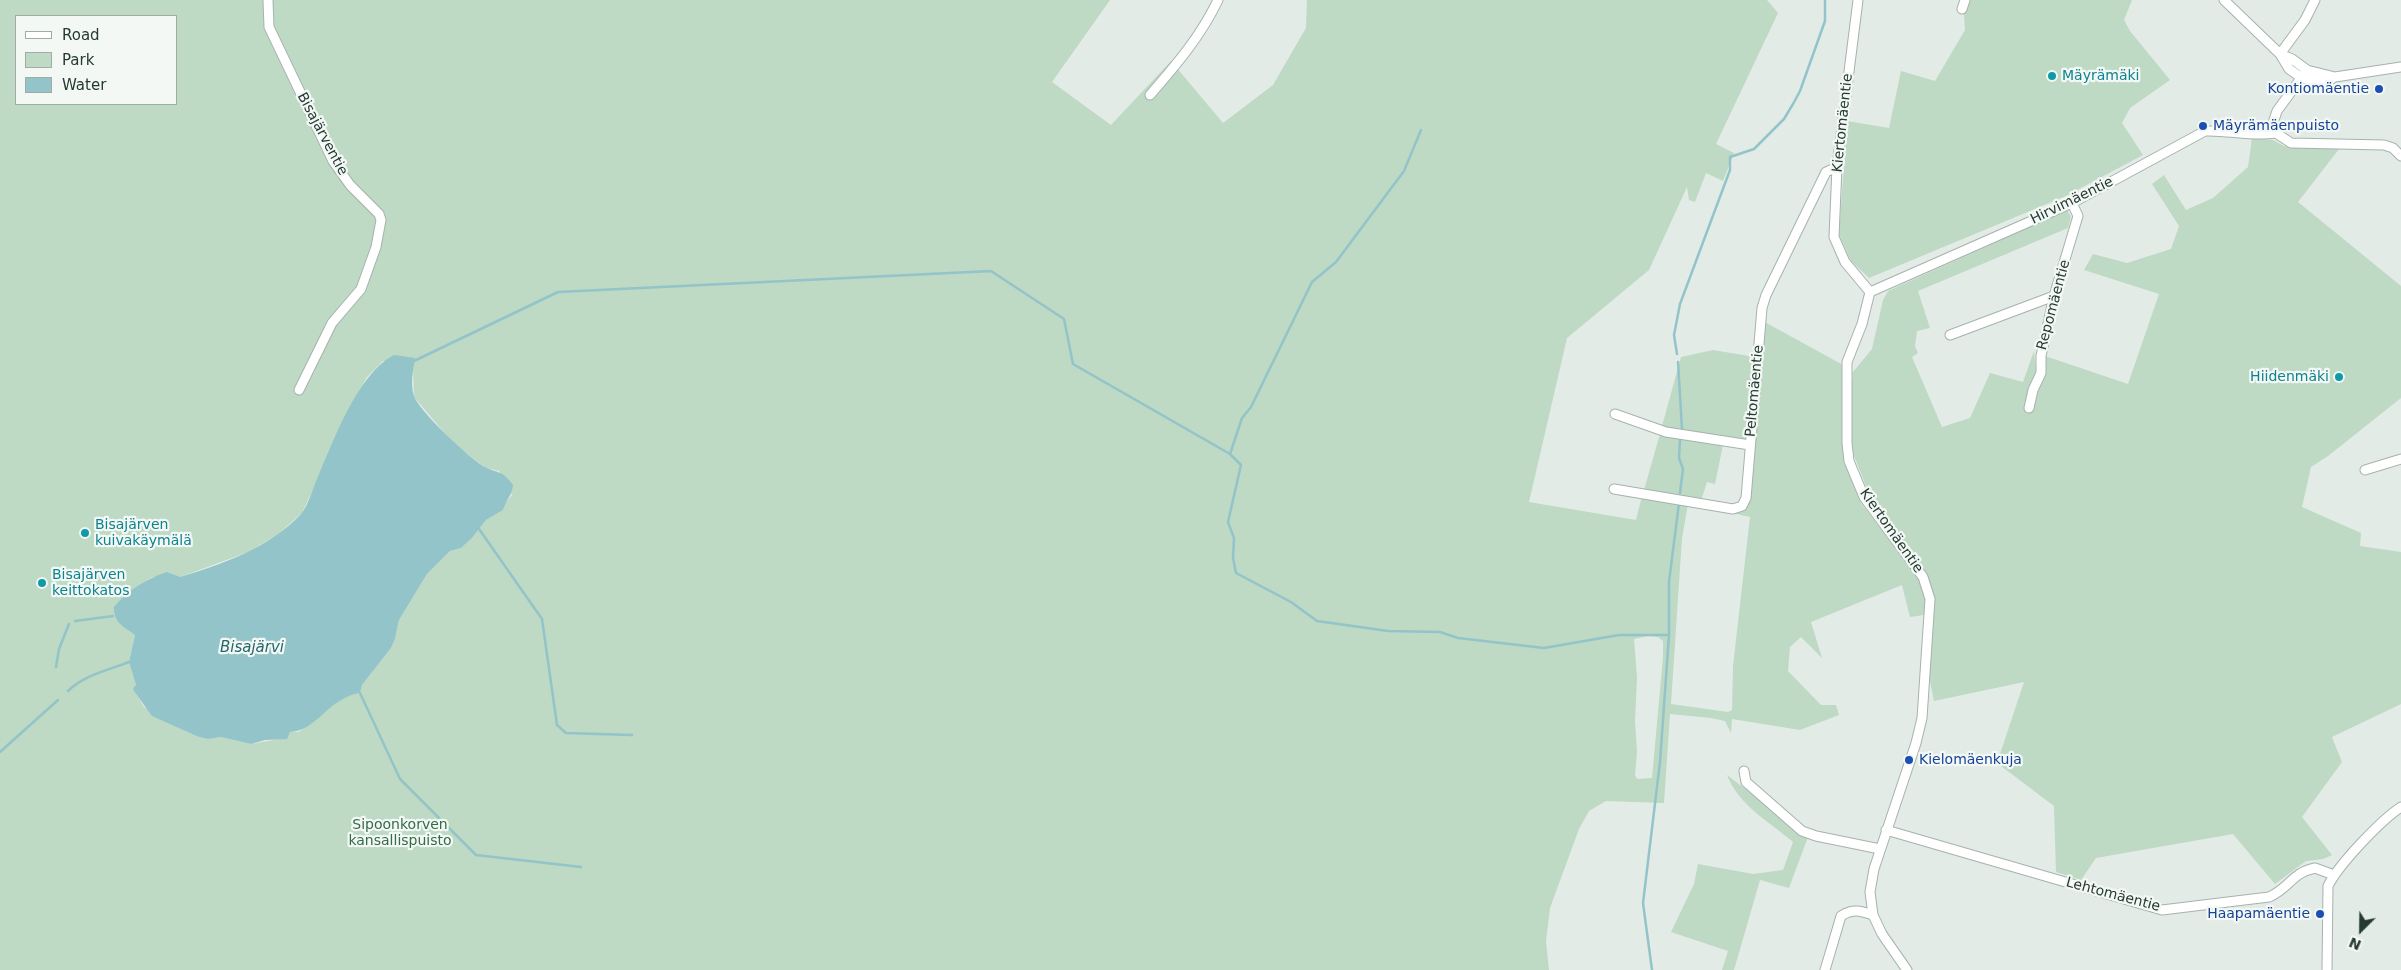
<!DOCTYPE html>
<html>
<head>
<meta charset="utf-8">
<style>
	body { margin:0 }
	#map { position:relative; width:2401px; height:970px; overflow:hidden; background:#e3ebe7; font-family:"DejaVu Sans",sans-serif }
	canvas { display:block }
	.legend { position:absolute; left:15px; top:15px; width:162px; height:90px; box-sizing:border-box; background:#f3f8f5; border:1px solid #a1aca7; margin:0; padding:6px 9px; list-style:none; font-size:15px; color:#253a33 }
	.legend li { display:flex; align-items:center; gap:10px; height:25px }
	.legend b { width:25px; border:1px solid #a1aca7 }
	.north { position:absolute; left:2336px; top:905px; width:50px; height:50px; -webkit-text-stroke:4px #f3f8f5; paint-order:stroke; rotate:203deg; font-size:14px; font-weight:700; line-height:20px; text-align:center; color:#253a33 }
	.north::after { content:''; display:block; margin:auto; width:18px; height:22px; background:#253a33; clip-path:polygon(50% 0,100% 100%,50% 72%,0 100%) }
</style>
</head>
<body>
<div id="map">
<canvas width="2401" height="970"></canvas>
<ul class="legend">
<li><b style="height:6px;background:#fff"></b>Road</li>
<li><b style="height:14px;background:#bed9c4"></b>Park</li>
<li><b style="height:14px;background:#92c4c9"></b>Water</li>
</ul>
<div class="north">N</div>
</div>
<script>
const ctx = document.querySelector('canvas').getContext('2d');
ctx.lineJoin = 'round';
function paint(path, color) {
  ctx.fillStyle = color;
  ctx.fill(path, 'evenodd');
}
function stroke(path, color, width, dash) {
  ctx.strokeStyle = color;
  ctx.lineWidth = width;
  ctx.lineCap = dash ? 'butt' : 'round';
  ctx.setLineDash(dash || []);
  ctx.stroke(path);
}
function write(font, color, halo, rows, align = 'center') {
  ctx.font = font + ' "DejaVu Sans",sans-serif';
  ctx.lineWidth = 4.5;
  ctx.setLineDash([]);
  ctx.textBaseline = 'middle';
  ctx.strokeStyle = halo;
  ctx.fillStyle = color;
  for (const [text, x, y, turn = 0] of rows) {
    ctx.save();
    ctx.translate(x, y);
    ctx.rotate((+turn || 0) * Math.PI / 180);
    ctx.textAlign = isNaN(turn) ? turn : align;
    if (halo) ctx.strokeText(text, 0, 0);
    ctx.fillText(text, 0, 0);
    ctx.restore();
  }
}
paint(new Path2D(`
	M 0,0 L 1110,0 L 1052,82 L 1111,125 L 1171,61 L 1223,123 L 1273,85 L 1306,28 L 1307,0 L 1767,0 L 1778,13 L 1716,144 L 1734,153 L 1723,181 L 1706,173 L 1695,202 L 1689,200 L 1687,187 L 1649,270 L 1567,338 L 1529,502 L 1636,520 L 1642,496 L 1688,504 L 1682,538 L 1671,704 L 1728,712 L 1732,710 L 1733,666 L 1750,517 L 1732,513 L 1745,508 L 1763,321 L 1843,365 L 1844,443 L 1847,463 L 1861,503 L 1916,575 C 1924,589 1928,600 1924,615 L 1910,617 L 1902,585 L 1811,622 L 1822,658 L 1801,637 L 1790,647 L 1788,671 L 1821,705 L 1836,705 L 1839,715 L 1800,730 L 1732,719 L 1731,733 L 1725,721 L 1711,718 L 1670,714 L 1664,803 L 1606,801 L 1589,811 L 1579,829 L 1550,908 L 1546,941 L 1549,970 L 0,970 ZM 16,16 L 176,16 L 176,104 L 16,104 ZM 383,361 L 413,367 L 414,397 L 454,444 L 486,468 L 499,471 L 512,495 L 505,503 L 503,510 L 486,520 L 472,538 L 461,548 L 450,551 L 427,574 L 399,620 L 395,639 L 391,648 L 362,685 L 360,693 L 348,694 L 299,732 L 290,732 L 285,738 L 251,744 L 221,737 L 208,739 L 199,737 L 144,707 L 133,688 L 136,685 L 129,662 L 135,635 L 128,630 L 125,595 L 152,577 L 180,577 L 248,552 L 278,534 L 302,513 L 355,398 L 367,377 ZM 1648,636 L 1658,637 L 1663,641 L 1663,657 L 1652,778 L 1637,779 L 1635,775 L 1637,752 L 1635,721 L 1637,677 L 1634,639 Z
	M 1967,0 L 2132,0 L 2124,20 L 2130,31 L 2170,80 L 2130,108 L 2122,123 L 2143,155 L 2066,196 L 1869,278 L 1851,261 L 1839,234 L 1847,121 L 1889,128 L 1901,71 L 1935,81 L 1965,30 L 1964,15 Z
	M 2252,138 L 2273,140 L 2284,146 L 2339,149 L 2298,202 L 2401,286 L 2401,398 L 2328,456 L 2311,467 L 2302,507 L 2361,533 L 2360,546 L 2401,552 L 2401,704 L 2332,737 L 2342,762 L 2302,817 L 2332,855 L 2323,859 L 2306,861 L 2275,884 L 2233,834 L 2096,858 L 2081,880 L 2056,872 L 2054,806 L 1997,763 L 2024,682 L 1934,701 L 1929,676 L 1934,600 L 1930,582 L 1869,494 L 1853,453 L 1849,416 L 1853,372 L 1872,349 L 1883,300 L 1888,291 L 2067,210 L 2071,217 L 2068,228 L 1918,291 L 1930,328 L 1917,331 L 1915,346 L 1918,353 L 1912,357 L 1942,427 L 1970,418 L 1990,373 L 2023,382 L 2034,351 L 2036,372 L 2031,401 L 2045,356 L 2128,384 L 2159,294 L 2084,270 L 2093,254 L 2127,263 L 2171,249 L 2179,226 L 2152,184 L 2164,175 L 2186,210 L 2213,198 L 2248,167 Z
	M 1713,350 L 1755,357 L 1747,441 L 1667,429 L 1662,426 L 1681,357 Z
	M 1660,434 L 1723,445 L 1715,484 L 1707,482 L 1701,501 L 1644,490 Z
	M 1727,775 L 1808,837 L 1789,888 L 1760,880 L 1734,970 L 1722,970 L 1728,951 L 1671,932 L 1694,884 L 1698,864 L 1753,874 L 1783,870 L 1793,842 C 1770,822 1739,806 1727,775 Z`), '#bed9c4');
paint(new Path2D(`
	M 394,355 L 415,358 C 413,370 410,385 414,396 C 419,411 470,459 485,467 C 499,474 502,470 513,485 C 512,495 506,500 503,510 L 486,520 L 472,538 L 461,548 L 450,551 L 427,574 L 399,620 L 395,639 L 391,648 L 362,685 L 360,693 C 330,697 315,732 290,732 L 287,739 L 265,740 L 251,744 L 221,737 L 208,739 L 199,737 L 152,716 L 134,691 L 133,688 L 136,685 L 129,662 L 135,635 C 123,626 114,623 114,607 C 128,590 146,579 167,572 L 180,577 C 223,564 269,548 301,514 C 308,506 312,490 317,479 C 333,442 357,374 394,355 Z`), '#92c4c9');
stroke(new Path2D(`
	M 1677,354 L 1674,335 L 1680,304 L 1730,170 L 1730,157 L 1754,149 L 1784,119 L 1793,104 L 1800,91 L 1825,21 L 1825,0
	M 414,361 L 558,292 L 991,271 L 1064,319 L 1073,364 L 1230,454 L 1241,465 L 1228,522 L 1234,538 L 1233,558 L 1236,573 L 1291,602 L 1317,621 L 1388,631 L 1440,632 L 1458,638 L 1544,648 L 1619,635 L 1669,635
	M 1678,362 L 1682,429
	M 1230,454 L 1242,418 L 1251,407 L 1312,282 L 1336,262 L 1404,171 L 1421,130
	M 1680,493 L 1683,469 L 1679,458 L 1680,439
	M 479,529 L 542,619 L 557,725 L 566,733 L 632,735
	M 75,621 L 113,616
	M 56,667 L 59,649 L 69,624
	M 68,691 C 84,675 109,670 129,662
	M 360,693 L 400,779 L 476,855 L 581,867
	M 0,752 L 58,700
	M 1652,970 L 1643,903 L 1660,762 L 1669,635 L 1669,582 L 1679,503`), '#92c4c9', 2.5);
const minor = new Path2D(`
	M 268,0 L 269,27 L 333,161 L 350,185 L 379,214 L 381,220 L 376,247 L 361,289 L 332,323 L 299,390
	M 1858,0 L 1837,167 L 1834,237 L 1845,262 L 1870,292 L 1862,324 L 1847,362 L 1847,443 L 1849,461 L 1864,497 L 1923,577 L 1930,599 L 1922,718 L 1916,743 L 1874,869 L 1870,892 L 1873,915 L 1882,934 L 1907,970
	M 2224,0 L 2280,54 L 2289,69 L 2302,78 L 2325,83 L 2335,77 L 2401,67
	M 1962,9 L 1965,0
	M 2280,54 L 2305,20 L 2315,0
	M 2280,54 L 2292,59 L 2307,70 L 2335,77
	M 2307,70 L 2277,111 L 2273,123 L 2276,133 L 2291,143 L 2384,145 L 2393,148 L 2401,156
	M 1150,95 C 1176,65 1201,36 1218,0
	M 1870,292 L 2072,203 L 2205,131 C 2228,130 2253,137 2276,133
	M 1950,335 L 2054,296
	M 2029,408 L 2033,390 L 2041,373 L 2041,356 L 2054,296 L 2078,216 L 2072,203
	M 1615,414 L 1666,432 L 1750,445
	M 2365,470 L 2401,459
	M 1614,489 L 1733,509 L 1742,506 L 1746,498 L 1762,308 L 1766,295 L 1826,172 L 1837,167
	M 1744,771 L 1746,782 L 1802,831 L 1816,836 L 1880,849
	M 1886,830 L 2162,910 L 2269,897 C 2290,888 2291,873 2315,868 L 2334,875
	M 1825,970 L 1841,916 C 1853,908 1861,911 1873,915
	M 2327,970 L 2328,886 C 2339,864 2381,820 2401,807`);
stroke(minor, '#a6b2ad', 11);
stroke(minor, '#fff', 9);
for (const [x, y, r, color] of [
	[2052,76,5,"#0f9aa8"],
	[2379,89,5,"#1a4fb4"],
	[2203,126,5,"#1a4fb4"],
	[2339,377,5,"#0f9aa8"],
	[85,533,5,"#0f9aa8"],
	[42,583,5,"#0f9aa8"],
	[1909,760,5,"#1a4fb4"],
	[2320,914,5,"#1a4fb4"]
]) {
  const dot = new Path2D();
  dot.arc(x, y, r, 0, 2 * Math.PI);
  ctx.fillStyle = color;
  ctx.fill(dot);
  stroke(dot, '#f3f8f5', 2);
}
write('14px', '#0d838f', '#f3f8f5', [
	["Mäyrämäki",2062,76],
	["Hiidenmäki",2329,377,"right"],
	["Bisajärven",95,525],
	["kuivakäymälä",95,541],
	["Bisajärven",52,575],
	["keittokatos",52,591]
], 'left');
write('14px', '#164399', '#f3f8f5', [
	["Kontiomäentie",2369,89],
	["Mäyrämäenpuisto",2213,126,"left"],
	["Kielomäenkuja",1919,760,"left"],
	["Haapamäentie",2310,914]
], 'right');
write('14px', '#253a33', '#f3f8f5', [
	["Kiertomäentie",1843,123,-84],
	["Bisajärventie",322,134,62],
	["Hirvimäentie",2072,201,-26],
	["Repomäentie",2054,305,-75],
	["Peltomäentie",1755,391,-85],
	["Kiertomäentie",1891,531,55],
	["Lehtomäentie",2113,895,15]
]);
write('14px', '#346c46', '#f3f8f5', [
	["Sipoonkorven",400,825],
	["kansallispuisto",400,841]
]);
write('italic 15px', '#26676f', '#f3f8f5', [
	["Bisajärvi",252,648]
]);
</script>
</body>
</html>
